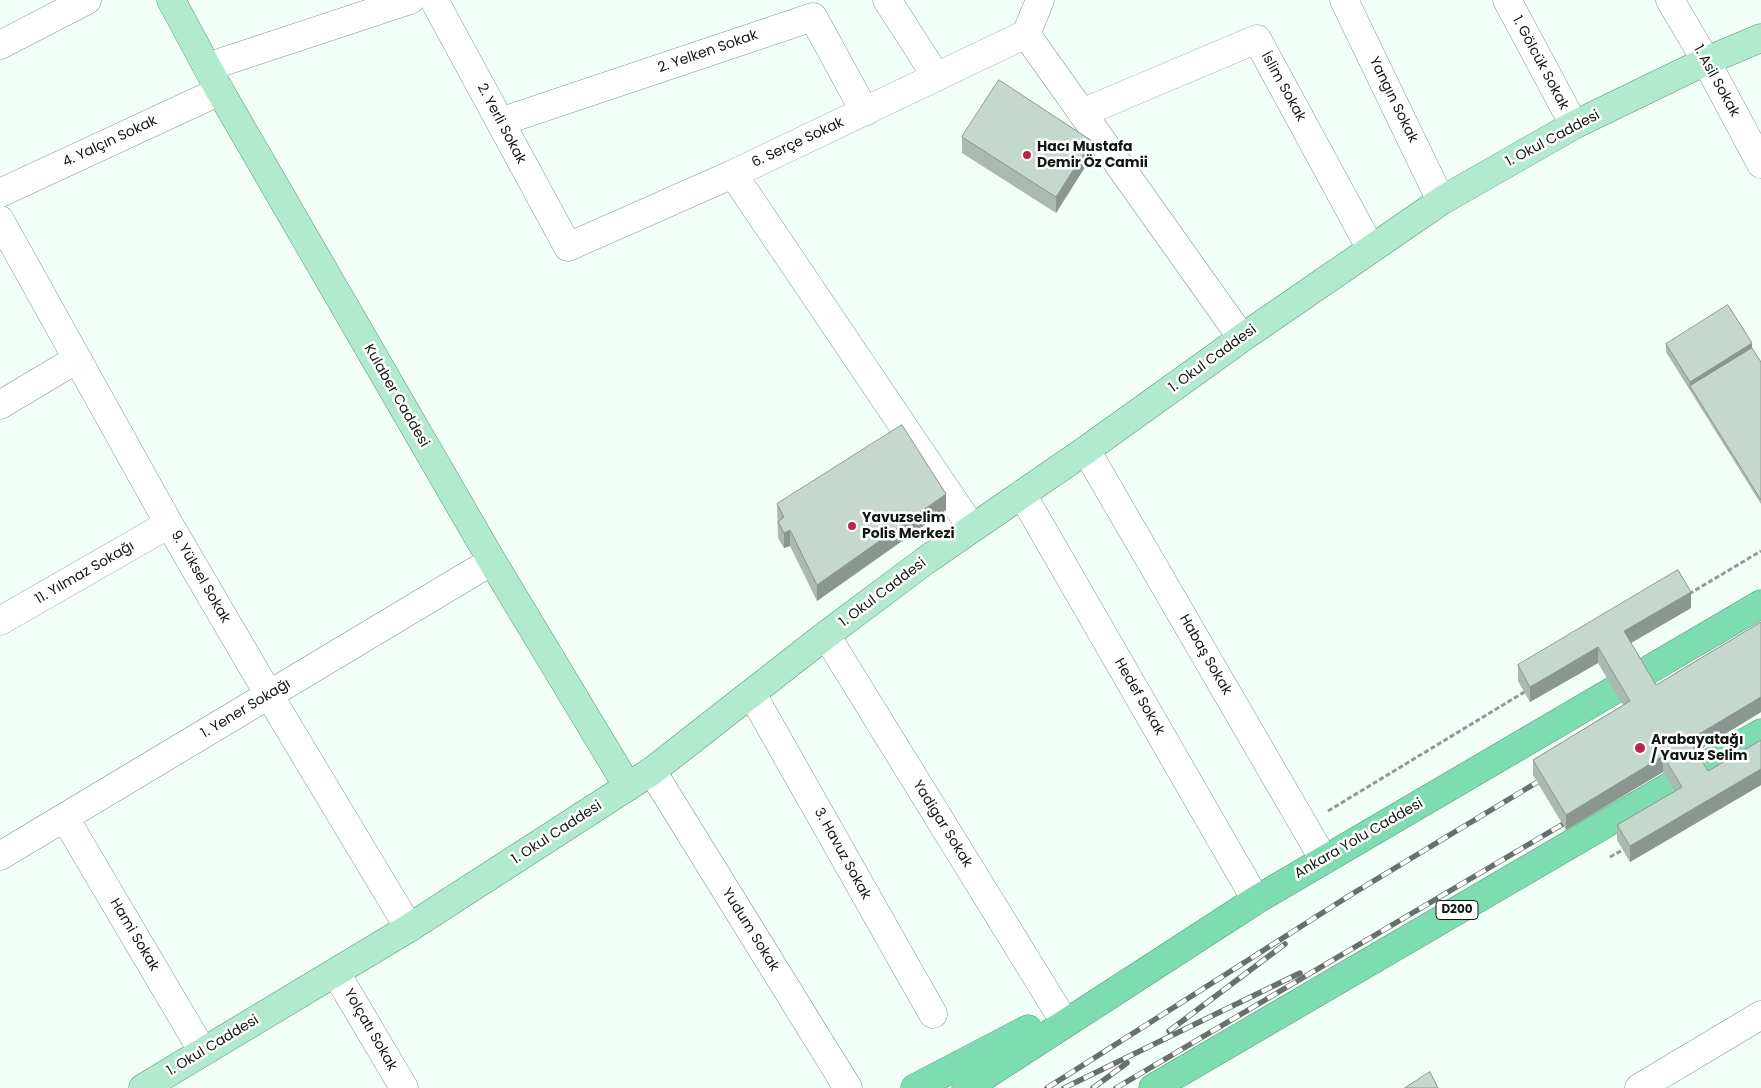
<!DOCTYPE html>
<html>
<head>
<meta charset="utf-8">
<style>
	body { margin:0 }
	canvas { display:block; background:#f2fef8 }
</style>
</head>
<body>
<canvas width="1761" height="1088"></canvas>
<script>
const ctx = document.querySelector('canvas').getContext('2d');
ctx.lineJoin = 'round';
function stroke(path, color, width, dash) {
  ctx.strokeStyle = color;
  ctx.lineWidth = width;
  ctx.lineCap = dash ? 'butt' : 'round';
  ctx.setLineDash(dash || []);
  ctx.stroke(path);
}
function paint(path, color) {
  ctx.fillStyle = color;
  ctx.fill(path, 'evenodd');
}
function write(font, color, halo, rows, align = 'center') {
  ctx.font = font + ' Poppins,sans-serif';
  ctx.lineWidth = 5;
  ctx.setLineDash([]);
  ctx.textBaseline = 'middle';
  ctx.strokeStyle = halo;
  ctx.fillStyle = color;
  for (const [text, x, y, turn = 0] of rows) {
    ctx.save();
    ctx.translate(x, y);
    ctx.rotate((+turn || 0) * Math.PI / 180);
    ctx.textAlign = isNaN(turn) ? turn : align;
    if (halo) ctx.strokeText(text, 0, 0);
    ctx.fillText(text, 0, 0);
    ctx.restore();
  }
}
const minor = new Path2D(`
	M 434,0 L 568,247 L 733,174 L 1026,34
	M 887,0 L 936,76
	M 1344,0 L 1441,201
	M 1507,0 L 1574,125
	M 1670,0 L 1706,61 L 1761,164
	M 1026,34 L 1242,338
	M 1026,34 L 1040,0
	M 0,45 L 87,0
	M 207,67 L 410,0
	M 1082,113 L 1257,39 L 1371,249
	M 500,122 L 813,17 L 865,112
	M 733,174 L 972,528
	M 0,193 L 220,91
	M 0,220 L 169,524 L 269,695 L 409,928
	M 0,405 L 77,359
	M 1086,450 L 1324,860
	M 1022,494 L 1256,900
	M 0,621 L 169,524
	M 826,635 L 1059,1013
	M 752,694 L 933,1014
	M 652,771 L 848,1088
	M 65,818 L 203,1052
	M 0,856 L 492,561
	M 336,973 L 404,1088
	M 1639,1088 L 1761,1015`);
const major = new Path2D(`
	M 171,0 L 220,91 L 492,561 L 628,787
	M 143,1088 L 409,928 L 652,771 L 826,635 L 925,561 L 1086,450 L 1242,338 L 1441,201 L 1574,125 L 1706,61 L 1761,38`);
const highway = new Path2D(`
	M 915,1088 L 1028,1029
	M 966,1088 L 1256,900 L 1761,604
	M 1153,1088 L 1761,733`);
stroke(minor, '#86988f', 29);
stroke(major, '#58977a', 29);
stroke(highway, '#58977a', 29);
stroke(new Path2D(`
	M 1689,594 L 1761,551
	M 1328,811 L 1526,691
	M 1610,857 L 1626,848`), '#919b96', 3, [5, 2.5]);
stroke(minor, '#fff', 28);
stroke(major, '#b2ead0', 28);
stroke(highway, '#7edcb1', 28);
const rail = new Path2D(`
	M 1169,1031 L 1285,944
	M 1047,1088 L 1352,894 L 1549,775
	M 1064,1088 L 1300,973
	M 1093,1088 L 1127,1063
	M 1116,1088 L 1575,817`);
stroke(rail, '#67706c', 5.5);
stroke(rail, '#fff', 4, [11]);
paint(new Path2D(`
	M 962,137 L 1092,156 L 1056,213 L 962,153 Z
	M 1666,344 L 1752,348 L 1761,362 L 1761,504 L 1666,352 Z
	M 777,504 L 946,510 L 817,601 L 790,546 L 784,548 L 778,538 Z
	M 1691,608 L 1631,643 L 1656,685 L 1761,622 L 1761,712 L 1696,752 L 1708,771 L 1761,740 L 1761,785 L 1630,862 L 1617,840 L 1617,825 L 1675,791 L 1663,772 L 1566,830 L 1533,775 L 1533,760 L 1623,705 L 1598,663 L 1530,702 L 1518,681 L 1518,665 Z`), '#a9bab1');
paint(new Path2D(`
	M 1092,141 L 1092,156 L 1056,213 L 1056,197 Z
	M 1752,343 L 1752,352 L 1690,386 L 1690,382 Z
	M 946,494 L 946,510 L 817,601 L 817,585 Z
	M 790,530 L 790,546 L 784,548 L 784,533 Z
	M 1691,592 L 1691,608 L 1624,647 L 1624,631 Z
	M 1598,647 L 1598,663 L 1530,702 L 1530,687 Z
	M 1761,697 L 1761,712 L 1689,756 L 1689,740 Z
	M 1663,756 L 1663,772 L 1566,830 L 1566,815 Z
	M 1761,769 L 1761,785 L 1630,862 L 1630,846 Z`), '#8a9790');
const building = new Path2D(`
	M 999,80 L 1092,141 L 1056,197 L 962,137 Z
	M 1728,305 L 1752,343 L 1690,382 L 1666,344 Z
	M 1752,348 L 1761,362 L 1761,500 L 1690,386 Z
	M 902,425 L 946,494 L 817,585 L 790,530 L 784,533 L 778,522 L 784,517 L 777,504 Z
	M 1678,570 L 1691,592 L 1624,631 L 1656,685 L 1761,622 L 1761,697 L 1689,740 L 1708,771 L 1761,740 L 1761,769 L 1630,846 L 1617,825 L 1682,787 L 1663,756 L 1566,815 L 1533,760 L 1630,701 L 1598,647 L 1530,687 L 1518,665 Z
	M 1430,1072 L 1438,1088 L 1405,1088 Z`);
paint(building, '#c5d8ce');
stroke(building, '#8a9790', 1);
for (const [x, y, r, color] of [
	[1027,155,5,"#b8274a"],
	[852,526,5,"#b8274a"],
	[1640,748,6,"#b8274a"]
]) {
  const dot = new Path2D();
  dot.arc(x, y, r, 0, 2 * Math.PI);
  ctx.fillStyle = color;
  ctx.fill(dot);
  stroke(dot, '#fff', 2);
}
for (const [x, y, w] of [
	[1457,910,42]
]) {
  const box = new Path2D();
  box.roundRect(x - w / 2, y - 9.5, w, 19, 4);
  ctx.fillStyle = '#fff';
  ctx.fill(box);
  stroke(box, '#111814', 1);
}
write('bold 12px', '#111814', null, [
	["D200",1457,910]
]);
write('14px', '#111814', '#fff', [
	["2. Yelken Sokak",708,52,-19],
	["1. Gölcük Sokak",1540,63,62],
	["1. Asil Sokak",1716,81,61],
	["İslim Sokak",1283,87,61],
	["Yangın Sokak",1393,100,64],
	["2. Yerli Sokak",501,124,62],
	["1. Okul Caddesi",1553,139,-28],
	["4. Yalçın Sokak",110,142,-25],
	["6. Serçe Sokak",798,143,-25],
	["1. Okul Caddesi",1213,359,-36],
	["Kulaber Caddesi",396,396,60],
	["11. Yılmaz Sokağı",85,573,-30],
	["9. Yüksel Sokak",200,577,60],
	["1. Okul Caddesi",883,593,-37],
	["Habaş Sokak",1205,655,60],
	["Hedef Sokak",1139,697,60],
	["1. Yener Sokağı",246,709,-31],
	["Yadigar Sokak",942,824,58],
	["1. Okul Caddesi",557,833,-33],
	["Ankara Yolu Caddesi",1359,839,-30],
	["3. Havuz Sokak",842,854,61],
	["Yudum Sokak",750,930,58],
	["Hami Sokak",134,935,59],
	["Yolçatı Sokak",370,1030,60],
	["1. Okul Caddesi",213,1046,-31]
]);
write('bold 14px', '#111814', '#fff', [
	["Hacı Mustafa",1037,147],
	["Demir Öz Camii",1037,163],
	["Yavuzselim",862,518],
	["Polis Merkezi",862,534],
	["Arabayatağı",1651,740],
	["/ Yavuz Selim",1651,756]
], 'left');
</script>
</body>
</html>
